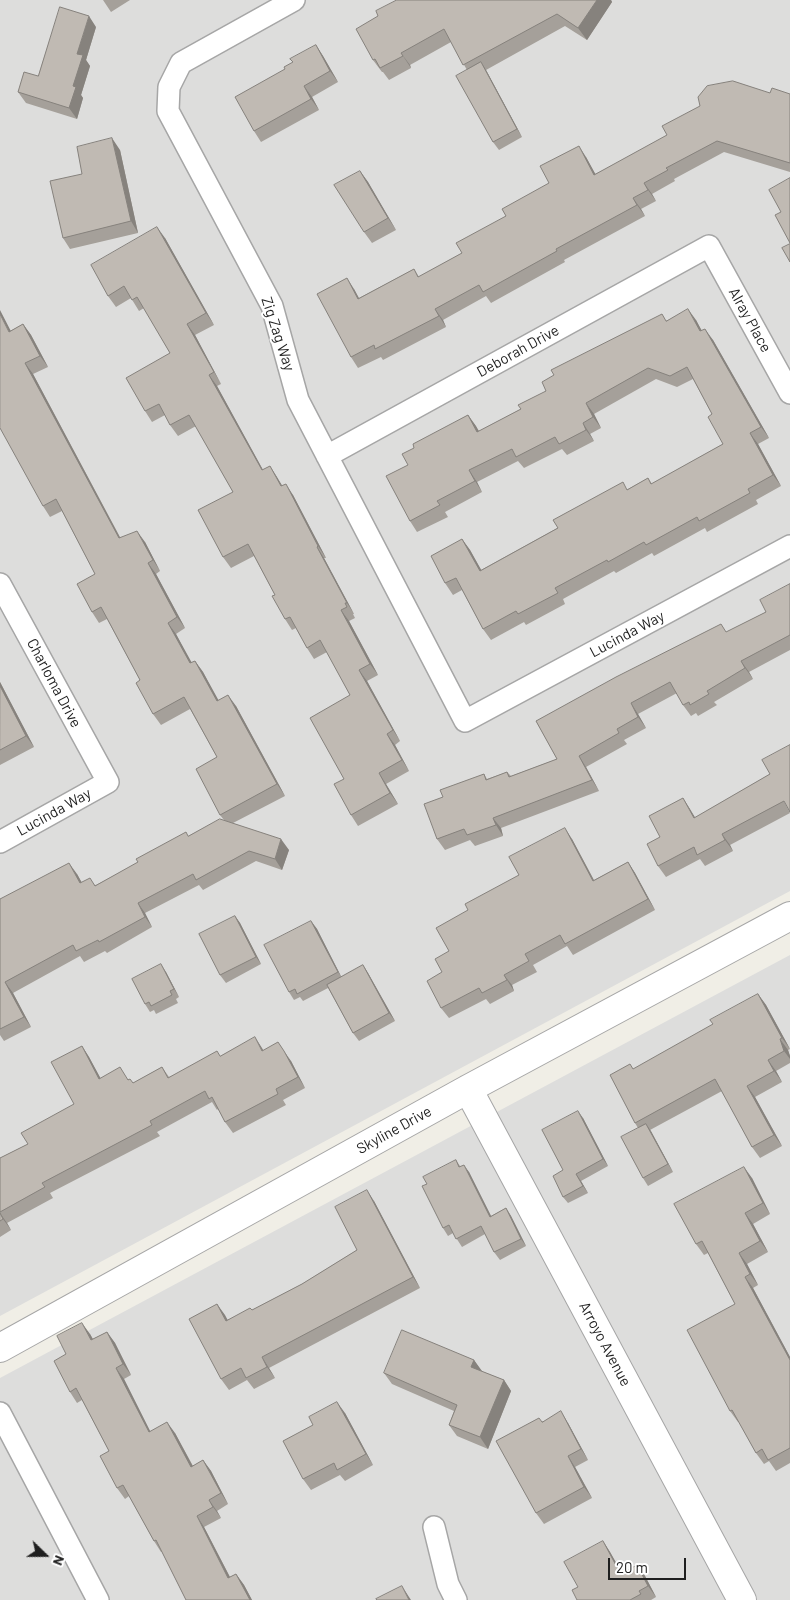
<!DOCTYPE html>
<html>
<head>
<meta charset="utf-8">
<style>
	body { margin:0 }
	#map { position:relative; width:790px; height:1600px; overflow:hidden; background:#f0eee6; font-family:Barlow,sans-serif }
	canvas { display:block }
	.north { position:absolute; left:20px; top:1530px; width:50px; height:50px; -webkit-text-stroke:4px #fff; paint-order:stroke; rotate:112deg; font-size:14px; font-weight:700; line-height:20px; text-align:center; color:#1f1f1f }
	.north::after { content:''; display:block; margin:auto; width:18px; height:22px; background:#1f1f1f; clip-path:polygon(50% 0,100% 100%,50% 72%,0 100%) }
	.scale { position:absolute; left:608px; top:1558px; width:78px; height:22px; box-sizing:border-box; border:2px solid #1f1f1f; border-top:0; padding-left:6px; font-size:15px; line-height:18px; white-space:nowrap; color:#1f1f1f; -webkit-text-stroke:4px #fff; paint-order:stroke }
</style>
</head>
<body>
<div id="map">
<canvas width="790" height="1600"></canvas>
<div class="north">N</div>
<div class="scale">20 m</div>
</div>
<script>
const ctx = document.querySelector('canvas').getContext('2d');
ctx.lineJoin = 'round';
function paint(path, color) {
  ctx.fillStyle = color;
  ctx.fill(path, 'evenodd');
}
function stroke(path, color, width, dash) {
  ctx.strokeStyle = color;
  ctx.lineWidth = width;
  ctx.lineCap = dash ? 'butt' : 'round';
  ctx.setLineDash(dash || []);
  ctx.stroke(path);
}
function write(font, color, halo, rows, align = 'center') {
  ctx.font = font + ' Barlow,sans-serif';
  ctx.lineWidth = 4;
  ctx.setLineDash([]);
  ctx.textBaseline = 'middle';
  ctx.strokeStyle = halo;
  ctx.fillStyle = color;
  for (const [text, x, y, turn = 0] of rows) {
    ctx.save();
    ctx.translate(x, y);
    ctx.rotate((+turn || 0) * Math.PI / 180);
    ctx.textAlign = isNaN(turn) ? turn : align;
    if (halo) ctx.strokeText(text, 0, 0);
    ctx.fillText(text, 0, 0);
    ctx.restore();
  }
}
paint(new Path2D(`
	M 0,0 L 790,0 L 790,891 L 0,1316 Z
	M 790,955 L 790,1600 L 0,1600 L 0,1378 Z`), '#dddddc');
const minor = new Path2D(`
	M 294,0 L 181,63 L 169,87 L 168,111 L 272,306 L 298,400 L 465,721 L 790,546
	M 327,456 L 709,246 L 790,393
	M 0,584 L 108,782 L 0,842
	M 0,1413 L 98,1600
	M 434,1527 L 448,1584 L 456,1600`);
const tertiary = new Path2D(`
	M 468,1089 L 742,1600
	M 0,1348 L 468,1089 L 790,916`);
stroke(minor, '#a6a6a6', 24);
stroke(tertiary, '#a6a6a6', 30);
stroke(minor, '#fff', 21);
stroke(tertiary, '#fff', 28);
paint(new Path2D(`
	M 103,0 L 130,0 L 111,12 Z
	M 397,0 L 611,0 L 612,2 L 587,40 L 565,26 L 486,70 L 522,137 L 499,150 L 493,142 L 467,70 L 451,42 L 410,65 L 411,68 L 389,80 L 383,72 L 382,72 L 373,60 L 378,16 Z
	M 96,27 L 86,60 L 90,66 L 81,95 L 83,98 L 77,119 L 26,103 L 18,92 L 38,76 Z
	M 316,45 L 323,56 L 338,82 L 312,97 L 319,110 L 261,142 L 254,131 L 285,69 Z
	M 770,93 L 790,94 L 790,172 L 724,152 L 674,179 L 675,181 L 652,194 L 656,201 L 641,209 L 645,216 L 564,260 L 565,262 L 491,303 L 486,296 L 443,320 L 446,327 L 383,360 L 381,357 L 358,368 L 351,357 L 354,289 L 359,298 L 414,269 L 419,277 L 462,253 L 506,216 L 586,157 L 595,174 Z
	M 120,150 L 138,233 L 70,249 L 63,238 L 82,174 Z
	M 360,171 L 368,182 L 396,230 L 372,243 L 364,232 Z
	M 165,238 L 214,325 L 195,335 L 221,384 L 217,386 L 263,470 L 270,466 L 282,486 L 293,495 L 326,558 L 324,558 L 354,614 L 353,614 L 355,618 L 349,621 L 378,675 L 367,681 L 400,741 L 395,745 L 409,771 L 386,784 L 398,804 L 358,826 L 351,815 L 344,779 L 350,695 L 327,652 L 314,659 L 307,648 L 296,628 L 292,630 L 285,619 L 275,595 L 254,556 L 231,568 L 223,557 L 233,492 L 196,426 L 178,436 L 170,425 L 165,415 L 152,422 L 145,411 L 170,353 L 144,308 L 139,311 L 131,298 L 116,307 L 108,296 Z
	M 667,320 L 696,320 L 701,330 L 713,340 L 769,438 L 758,444 L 781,486 L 756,500 L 758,504 L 707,532 L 705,528 L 654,556 L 652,553 L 616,573 L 614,571 L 563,599 L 565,604 L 526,625 L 524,622 L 491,640 L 483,629 L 462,590 L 453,595 L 445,583 L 462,539 L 470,550 L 481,570 L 648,478 L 652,484 L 723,444 L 712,414 L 693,379 L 677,387 L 656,379 L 594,414 L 601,428 L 590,434 L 594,441 L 567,455 L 562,449 L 524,468 L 518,461 L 477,482 L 482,492 L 445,512 L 448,517 L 417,532 L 410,521 L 408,465 L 414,448 L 468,415 L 479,431 L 521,409 L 546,391 Z
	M 23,324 L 31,335 L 48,367 L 33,374 L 120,537 L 145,542 L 160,571 L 156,574 L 185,628 L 176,634 L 191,663 L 195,661 L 203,672 L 218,701 L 236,706 L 285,796 L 233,823 L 289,850 L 282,870 L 256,861 L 203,890 L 199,885 L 145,913 L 152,927 L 107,953 L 105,951 L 84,962 L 80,956 L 13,993 L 31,1027 L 4,1041 L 0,1035 L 0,899 L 77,874 L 82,883 L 96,885 L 189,836 L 224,820 L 220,815 L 217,757 L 190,709 L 161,725 L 153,714 L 140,680 L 107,619 L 99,623 L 92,612 L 95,574 L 62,511 L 50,517 L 43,506 L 10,331 Z
	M 790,584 L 790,650 L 749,672 L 753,679 L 714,702 L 717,705 L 698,716 L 696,713 L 691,716 L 683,705 L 677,693 L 638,714 L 646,728 L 624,740 L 627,744 L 586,767 L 599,791 L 501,828 L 503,836 L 475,846 L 470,840 L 445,850 L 437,839 L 443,797 L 484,774 L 487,779 L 507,772 L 511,776 L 557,759 L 536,721 L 727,632 L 766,612 Z
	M 0,682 L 34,747 L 0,765 Z
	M 770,774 L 790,813 L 730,845 L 733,851 L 705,866 L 700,859 L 666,877 L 658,866 L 660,837 L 683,798 L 695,818 Z
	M 572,839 L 594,880 L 628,862 L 635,873 L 655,910 L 573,955 L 567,946 L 533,965 L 537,972 L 512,985 L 514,991 L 490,1004 L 486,999 L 449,1018 L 441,1008 L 442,972 L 449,951 L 468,910 Z
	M 235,916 L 240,923 L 261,964 L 226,983 L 220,975 Z
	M 311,921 L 317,929 L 341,977 L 363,965 L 368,973 L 395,1021 L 359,1041 L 353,1033 L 328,988 L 303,1001 L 300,997 L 294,1000 L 289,992 Z
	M 166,972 L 179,997 L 176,999 L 178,1003 L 156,1014 L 154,1010 L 150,1012 L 145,1004 Z
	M 758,994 L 766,1005 L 790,1049 L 788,1050 L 790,1056 L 790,1063 L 776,1071 L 782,1082 L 755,1097 L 782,1146 L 760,1158 L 752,1147 L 722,1091 L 650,1130 L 673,1172 L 648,1186 L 643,1178 L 638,1128 L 635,1123 L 713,1024 Z
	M 82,1046 L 89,1057 L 100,1078 L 129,1079 L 133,1083 L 162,1067 L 169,1077 L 220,1056 L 263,1050 L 291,1061 L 305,1088 L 283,1100 L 286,1105 L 233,1133 L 225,1122 L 218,1109 L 217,1110 L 212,1102 L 157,1132 L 160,1136 L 50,1193 L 53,1198 L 7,1223 L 11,1230 L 0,1237 L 0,1158 L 28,1144 L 74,1104 Z
	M 583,1118 L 608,1166 L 581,1181 L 588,1193 L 568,1203 L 563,1197 L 563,1170 Z
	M 456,1160 L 460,1166 L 469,1172 L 491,1216 L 506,1208 L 511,1216 L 526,1246 L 500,1260 L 494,1252 L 485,1234 L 462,1247 L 453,1233 L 448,1236 L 443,1228 L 427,1184 Z
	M 752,1178 L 770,1214 L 753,1224 L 768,1252 L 747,1264 L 758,1285 L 753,1288 L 790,1357 L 790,1463 L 776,1471 L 769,1461 L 764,1464 L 756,1453 L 739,1422 L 738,1422 L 730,1411 L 735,1304 L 708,1253 L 704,1255 L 696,1244 Z
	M 374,1201 L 420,1288 L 269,1368 L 275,1378 L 254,1389 L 247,1380 L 229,1390 L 221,1379 L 217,1304 L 227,1320 L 252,1310 L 302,1284 L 357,1250 Z
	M 107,1332 L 115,1343 L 131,1375 L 124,1379 L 150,1431 L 175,1433 L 193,1466 L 203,1460 L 211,1471 L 228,1504 L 217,1511 L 221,1518 L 204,1527 L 230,1577 L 236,1574 L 244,1585 L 252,1600 L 186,1600 L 162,1552 L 161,1552 L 154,1541 L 129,1496 L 125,1499 L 117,1488 L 109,1451 L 82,1400 L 77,1403 L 70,1392 L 66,1354 L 90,1334 L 93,1339 Z
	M 474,1360 L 481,1371 L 504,1380 L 511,1391 L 488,1449 L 457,1436 L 449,1425 L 454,1411 L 392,1384 L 384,1373 Z
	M 345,1413 L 373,1465 L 345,1481 L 340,1475 L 311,1490 L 303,1479 Z
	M 542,1421 L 568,1423 L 588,1460 L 575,1467 L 592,1498 L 544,1524 L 536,1513 Z
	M 603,1541 L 610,1552 L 620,1570 L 628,1570 L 637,1565 L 645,1576 L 656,1597 L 651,1600 L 577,1600 L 578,1587 Z`), '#a5a09a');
paint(new Path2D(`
	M 597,0 L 611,0 L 612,2 L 587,40 L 578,28 Z
	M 89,16 L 96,27 L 86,60 L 90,66 L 81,95 L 83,98 L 77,119 L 69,108 L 77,54 Z
	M 316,45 L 323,56 L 338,82 L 330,71 Z
	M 401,53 L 410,65 L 411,68 Z
	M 481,62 L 486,70 L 522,137 L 517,129 Z
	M 304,86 L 312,97 L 319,110 L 311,99 Z
	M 112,138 L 120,150 L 138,233 L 131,221 Z
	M 579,146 L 586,157 L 602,186 L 594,175 Z
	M 360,171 L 368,182 L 396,230 L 388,218 Z
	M 644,183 L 652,194 L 656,201 L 648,190 Z
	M 633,198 L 641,209 L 645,216 L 637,205 Z
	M 157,227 L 165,238 L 214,325 L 206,313 Z
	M 347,278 L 354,289 L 365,310 L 358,299 Z
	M 435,309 L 443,320 L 446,327 L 439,316 Z
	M 688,309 L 696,320 L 708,342 L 700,331 Z
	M 0,310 L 17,343 L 9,332 L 0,314 Z
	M 23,324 L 31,335 L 48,367 L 40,356 Z
	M 187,324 L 195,335 L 221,384 L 214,372 Z
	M 705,329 L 713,340 L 769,438 L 761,427 Z
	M 25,363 L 33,374 L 126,549 L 119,538 Z
	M 209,375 L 217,386 L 269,481 L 262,470 Z
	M 586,403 L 594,414 L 601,428 L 593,417 Z
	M 468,415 L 476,426 L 485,443 L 477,432 Z
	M 583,423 L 590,434 L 594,441 L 586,430 Z
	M 750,433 L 758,444 L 781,486 L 773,475 Z
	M 270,466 L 277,477 L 289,497 L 281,486 Z
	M 469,470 L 477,482 L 482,492 L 475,481 Z
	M 286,484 L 293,495 L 326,558 L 318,546 Z
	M 137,531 L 145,542 L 160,571 L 153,560 Z
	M 462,539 L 470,550 L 488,582 L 480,571 Z
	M 317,547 L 324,558 L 354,614 L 347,603 Z
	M 148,563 L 156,574 L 185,628 L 177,617 Z
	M 341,610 L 349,621 L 378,675 L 370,664 Z
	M 168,623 L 176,634 L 198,674 L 190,663 Z
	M 195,661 L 203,672 L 225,712 L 217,701 Z
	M 741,661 L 749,672 L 753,679 L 745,668 Z
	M 359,670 L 367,681 L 400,741 L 393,730 Z
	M 0,682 L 34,747 L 26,736 L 0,686 Z
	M 228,695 L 236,706 L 285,796 L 277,784 Z
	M 631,703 L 638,714 L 646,728 L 638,717 Z
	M 387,734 L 395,745 L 409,771 L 402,760 Z
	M 579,756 L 586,767 L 599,791 L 592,780 Z
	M 379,773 L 386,784 L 398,804 L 390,793 Z
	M 683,798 L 690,809 L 702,829 L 694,818 Z
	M 493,818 L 501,828 L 503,836 L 496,825 Z
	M 565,828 L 572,839 L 600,892 L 593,881 Z
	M 722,834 L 730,845 L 733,851 L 725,840 Z
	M 281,839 L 289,850 L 282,870 L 275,859 Z
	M 628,862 L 635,873 L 655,910 L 648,899 Z
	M 69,863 L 77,874 L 88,894 L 80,883 Z
	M 138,903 L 145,913 L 152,927 L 145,917 Z
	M 235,916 L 240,923 L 261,964 L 256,957 Z
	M 311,921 L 317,929 L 343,980 L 338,972 Z
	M 161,964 L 166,972 L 179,997 L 174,989 Z
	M 363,965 L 368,973 L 395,1021 L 389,1013 Z
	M 504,975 L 512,985 L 514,991 L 507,980 Z
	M 5,982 L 13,993 L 31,1027 L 24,1017 Z
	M 758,994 L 766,1005 L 790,1049 L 782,1038 Z
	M 255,1037 L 262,1048 L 270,1062 L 262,1051 Z
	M 780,1039 L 788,1050 L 790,1056 L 790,1059 L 784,1051 Z
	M 82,1046 L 89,1057 L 107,1090 L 99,1079 Z
	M 284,1051 L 291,1061 L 305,1088 L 298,1077 Z
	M 768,1060 L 776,1071 L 782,1082 L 774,1071 Z
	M 747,1086 L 755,1097 L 782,1146 L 774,1135 Z
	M 578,1111 L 583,1118 L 608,1166 L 603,1159 Z
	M 646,1124 L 651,1131 L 673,1172 L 668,1164 Z
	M 464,1165 L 469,1172 L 495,1224 L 490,1217 Z
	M 744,1167 L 752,1178 L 770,1214 L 763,1203 Z
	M 576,1174 L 581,1181 L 588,1193 L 583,1186 Z
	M 367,1190 L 374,1201 L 420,1288 L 413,1277 Z
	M 506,1208 L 511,1216 L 526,1246 L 521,1239 Z
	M 0,1213 L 7,1223 L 11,1230 L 3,1219 Z
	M 745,1213 L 753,1224 L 768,1252 L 760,1241 Z
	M 739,1253 L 747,1264 L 758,1285 L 750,1274 Z
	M 745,1277 L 753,1288 L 790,1357 L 790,1360 Z
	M 217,1304 L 225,1315 L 234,1332 L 226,1321 Z
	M 82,1323 L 90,1334 L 99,1351 L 91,1340 Z
	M 107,1332 L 115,1343 L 131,1375 L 123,1364 Z
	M 262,1357 L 269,1368 L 275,1378 L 267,1367 Z
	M 474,1360 L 482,1371 L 479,1378 L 471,1367 Z
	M 116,1368 L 124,1379 L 156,1443 L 149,1432 Z
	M 504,1380 L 511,1391 L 488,1449 L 480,1437 Z
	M 337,1402 L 345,1413 L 373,1465 L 366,1454 Z
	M 561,1411 L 568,1423 L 588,1460 L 581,1449 Z
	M 167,1422 L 175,1433 L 199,1478 L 191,1467 Z
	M 568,1456 L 575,1467 L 592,1498 L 584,1487 Z
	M 203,1460 L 211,1471 L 228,1504 L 221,1493 Z
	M 209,1500 L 217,1511 L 221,1518 L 213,1507 Z
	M 197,1516 L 204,1527 L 236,1589 L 228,1578 Z
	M 603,1541 L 610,1552 L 627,1582 L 619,1571 Z
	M 637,1565 L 645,1576 L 656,1597 L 648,1586 Z
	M 236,1574 L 244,1585 L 252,1600 L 250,1600 Z
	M 402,1586 L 409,1597 L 411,1600 L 409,1600 Z`), '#86827d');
const building = new Path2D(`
	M 397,0 L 597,0 L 578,28 L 557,14 L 463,65 L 444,29 L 401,53 L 403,56 L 380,68 L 375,59 L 373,60 L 356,29 L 378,16 L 376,11 Z
	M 60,7 L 89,16 L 77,54 L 83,55 L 73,86 L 76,87 L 69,108 L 18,92 L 24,72 L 38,76 Z
	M 316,45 L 330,71 L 304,86 L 311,99 L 254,131 L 235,97 L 285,69 L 284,67 L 293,62 L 290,59 Z
	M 481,62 L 517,129 L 493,142 L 456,76 Z
	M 733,81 L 770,93 L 772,88 L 790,94 L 790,163 L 717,141 L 666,168 L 668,170 L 644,183 L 648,190 L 633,198 L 637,205 L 556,249 L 557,251 L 483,292 L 479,285 L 435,309 L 439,316 L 375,349 L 374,345 L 351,357 L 317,294 L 347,278 L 358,299 L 414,269 L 418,277 L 462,253 L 456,243 L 506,216 L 502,209 L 549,183 L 540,166 L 579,146 L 594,175 L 667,135 L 662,126 L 700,106 L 698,97 L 707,86 Z
	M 112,138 L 131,221 L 63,238 L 50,181 L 82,174 L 77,147 Z
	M 360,171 L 388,218 L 364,232 L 334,185 Z
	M 790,178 L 790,243 L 775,215 L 781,212 L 769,190 Z
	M 157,227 L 206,313 L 187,324 L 214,372 L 209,375 L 262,470 L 270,466 L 281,486 L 286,484 L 318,546 L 317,547 L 347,603 L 345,603 L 347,607 L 341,610 L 370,664 L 359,670 L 393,730 L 387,734 L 402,760 L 379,773 L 390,793 L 351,815 L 334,784 L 344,779 L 310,718 L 350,695 L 320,640 L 307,648 L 290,617 L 285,619 L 272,596 L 275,595 L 248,544 L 223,557 L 198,510 L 233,492 L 189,415 L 170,425 L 159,404 L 145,411 L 126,378 L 170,353 L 137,297 L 132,300 L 124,286 L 108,296 L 91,265 Z
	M 790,244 L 790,262 L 782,248 Z
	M 688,309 L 700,331 L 705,329 L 761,427 L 750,433 L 773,475 L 748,489 L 750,493 L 699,521 L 697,517 L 646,545 L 644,542 L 608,562 L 607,560 L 555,588 L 558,593 L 518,614 L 516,611 L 483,629 L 456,578 L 445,583 L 431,556 L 462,539 L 480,571 L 558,528 L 553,520 L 623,482 L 627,490 L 648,478 L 651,484 L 723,444 L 708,417 L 712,414 L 687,367 L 670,376 L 648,368 L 586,403 L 593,417 L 583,423 L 586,430 L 559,444 L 555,437 L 516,457 L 512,449 L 469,470 L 475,481 L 437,501 L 440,505 L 410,521 L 386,476 L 408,465 L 402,454 L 414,448 L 413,444 L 468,415 L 477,432 L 521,409 L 518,405 L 546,391 L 542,382 L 554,375 L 551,370 L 662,314 L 666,321 Z
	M 0,314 L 9,332 L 23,324 L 40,356 L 25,363 L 119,538 L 137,531 L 153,560 L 148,563 L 177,617 L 168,623 L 190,663 L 195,661 L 217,701 L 228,695 L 277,784 L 220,815 L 196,769 L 217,757 L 184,697 L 153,714 L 136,683 L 140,680 L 101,607 L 92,612 L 77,584 L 95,574 L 56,499 L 43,506 L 0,428 Z
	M 790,584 L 790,635 L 741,661 L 745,668 L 707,691 L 709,694 L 690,705 L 689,702 L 683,705 L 670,682 L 631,703 L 638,717 L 617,729 L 619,733 L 579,756 L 592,780 L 493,818 L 496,825 L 467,835 L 464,829 L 437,839 L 424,804 L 443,797 L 440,790 L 484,774 L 486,780 L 507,772 L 509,777 L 557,759 L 536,721 L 616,677 L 721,624 L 726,632 L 766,612 L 760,600 Z
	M 0,686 L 26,736 L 0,750 Z
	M 790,745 L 790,812 L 784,801 L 722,834 L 725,840 L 697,855 L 694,847 L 658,866 L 647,844 L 660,837 L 649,816 L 683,798 L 694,818 L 770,774 L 762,760 Z
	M 220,819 L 281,839 L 275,859 L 249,851 L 196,880 L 193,874 L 138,903 L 145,917 L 99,942 L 98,940 L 76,951 L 73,945 L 5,982 L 24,1017 L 0,1029 L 0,899 L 69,863 L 80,883 L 90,878 L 95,886 L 138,862 L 136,859 L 186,832 L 188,836 Z
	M 565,828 L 593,881 L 628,862 L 648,899 L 565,944 L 560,935 L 525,954 L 529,961 L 504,975 L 507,980 L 482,993 L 479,988 L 441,1008 L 427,981 L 442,972 L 435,959 L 449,951 L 436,928 L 468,910 L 465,904 L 519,875 L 509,857 Z
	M 235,916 L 256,957 L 220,975 L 199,934 Z
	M 311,921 L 338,972 L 297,994 L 295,989 L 289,992 L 264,945 Z
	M 161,964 L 174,989 L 170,991 L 172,995 L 151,1006 L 149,1002 L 145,1004 L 132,979 Z
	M 363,965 L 389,1013 L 353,1033 L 327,985 Z
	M 758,994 L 782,1038 L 780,1039 L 784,1051 L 768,1060 L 774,1071 L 747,1086 L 774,1135 L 752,1147 L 715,1079 L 635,1123 L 610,1075 L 630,1064 L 633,1069 L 713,1024 L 710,1020 Z
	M 255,1037 L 262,1051 L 278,1042 L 284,1051 L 298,1077 L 276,1089 L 278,1094 L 225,1122 L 212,1097 L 209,1099 L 205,1091 L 150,1121 L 152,1125 L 42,1183 L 45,1187 L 0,1212 L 0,1158 L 28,1144 L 21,1133 L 74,1104 L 51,1062 L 82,1046 L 99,1079 L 120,1067 L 128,1080 L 130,1079 L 133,1083 L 162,1067 L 168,1078 L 217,1051 L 220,1056 Z
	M 578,1111 L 603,1159 L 576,1174 L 583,1186 L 563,1197 L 553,1176 L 563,1170 L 542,1130 Z
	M 646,1124 L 668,1164 L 643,1178 L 621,1137 Z
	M 456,1160 L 459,1167 L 464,1165 L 490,1217 L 506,1208 L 521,1239 L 494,1252 L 481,1226 L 456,1239 L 449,1225 L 443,1228 L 422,1186 L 427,1184 L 423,1177 Z
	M 744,1167 L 763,1203 L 745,1213 L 760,1241 L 739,1253 L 750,1274 L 745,1277 L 790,1360 L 790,1448 L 768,1460 L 762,1449 L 756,1453 L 732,1410 L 730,1411 L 687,1330 L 735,1304 L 702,1241 L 696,1244 L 674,1204 Z
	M 367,1190 L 413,1277 L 262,1357 L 267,1367 L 246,1378 L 241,1368 L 221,1379 L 189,1319 L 217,1304 L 226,1321 L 250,1308 L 252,1310 L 302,1284 L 357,1250 L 335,1207 Z
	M 0,1213 L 3,1219 L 0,1221 Z
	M 82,1323 L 91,1340 L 107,1332 L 123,1364 L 116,1368 L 149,1432 L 167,1422 L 191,1467 L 203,1460 L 221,1493 L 209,1500 L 213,1507 L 197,1516 L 228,1578 L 236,1574 L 250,1600 L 186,1600 L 156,1540 L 154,1541 L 123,1485 L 117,1488 L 100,1456 L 109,1451 L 76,1388 L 70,1392 L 54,1361 L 66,1354 L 57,1336 Z
	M 402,1330 L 474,1360 L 471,1367 L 504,1380 L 480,1437 L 449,1425 L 457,1405 L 384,1373 Z
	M 337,1402 L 366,1454 L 337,1470 L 334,1463 L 303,1479 L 283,1441 L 313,1425 L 309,1417 Z
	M 561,1411 L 581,1449 L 568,1456 L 584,1487 L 536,1513 L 496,1441 L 539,1418 L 542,1422 Z
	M 603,1541 L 619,1571 L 626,1567 L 628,1570 L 637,1565 L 648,1586 L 639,1591 L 641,1594 L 630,1600 L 577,1600 L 572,1590 L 578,1587 L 564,1562 Z
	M 402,1586 L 409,1600 L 377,1600 L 376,1599 Z`);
paint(building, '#c0bab3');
stroke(building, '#86827d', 1);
write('15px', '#1f1f1f', '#fff', [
	["Alray Place",750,320,61],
	["Zig Zag Way",278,334,72],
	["Deborah Drive",518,351,-29],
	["Lucinda Way",627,634,-28],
	["Charloma Drive",54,683,62],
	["Lucinda Way",54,812,-29],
	["Skyline Drive",394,1130,-29],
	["Arroyo Avenue",605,1344,62]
]);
</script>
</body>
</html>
